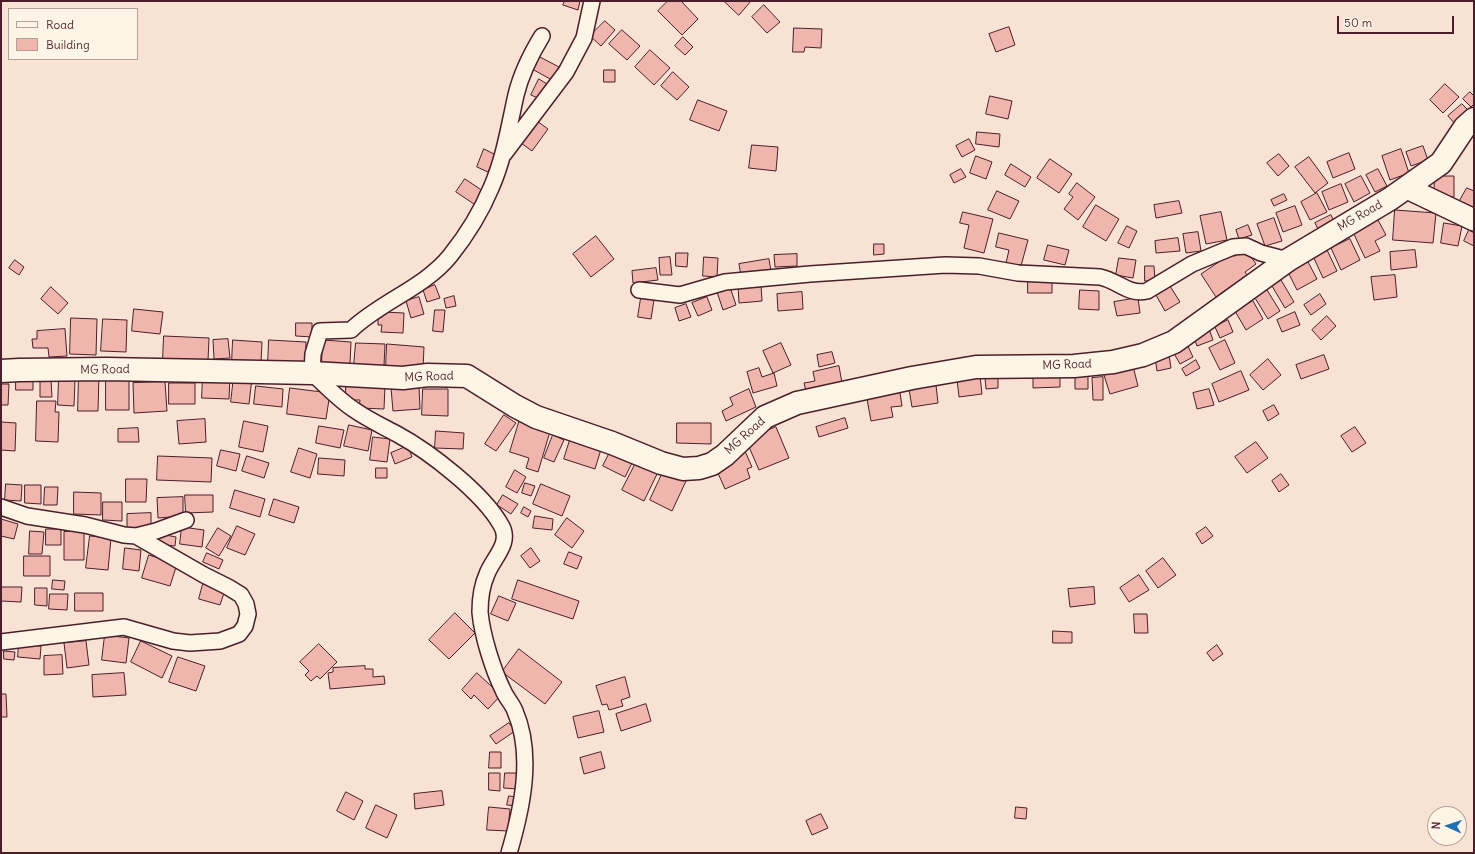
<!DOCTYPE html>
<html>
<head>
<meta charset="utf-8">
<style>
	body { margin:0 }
	#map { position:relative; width:1475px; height:854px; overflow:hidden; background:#f8e2d4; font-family:Delius,sans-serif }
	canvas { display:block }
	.frame { position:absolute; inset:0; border:2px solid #4a1f2b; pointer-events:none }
	.legend { position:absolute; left:8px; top:8px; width:130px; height:52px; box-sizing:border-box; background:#fcf5e5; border:1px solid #b59f9b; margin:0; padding:5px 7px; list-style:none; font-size:12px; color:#4a1f2b }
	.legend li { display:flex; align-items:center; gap:8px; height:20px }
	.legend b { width:20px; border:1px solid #b59f9b }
	.north { position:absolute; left:1427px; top:806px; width:40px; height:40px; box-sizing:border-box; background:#fcf5e5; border:1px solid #b59f9b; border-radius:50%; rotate:273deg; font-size:11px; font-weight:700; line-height:16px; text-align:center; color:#4a1f2b }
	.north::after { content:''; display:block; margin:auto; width:14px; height:18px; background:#1f6fb2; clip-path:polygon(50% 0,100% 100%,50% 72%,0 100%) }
	.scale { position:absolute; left:1337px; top:16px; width:117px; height:18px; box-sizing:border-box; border:2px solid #4a1f2b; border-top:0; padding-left:5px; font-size:12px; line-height:14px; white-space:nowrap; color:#4a1f2b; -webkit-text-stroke:3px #fcf5e5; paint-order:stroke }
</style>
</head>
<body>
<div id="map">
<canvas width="1475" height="854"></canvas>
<div class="frame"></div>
<ul class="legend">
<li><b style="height:5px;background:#fcf5e5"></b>Road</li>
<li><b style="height:11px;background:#f0b5ad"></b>Building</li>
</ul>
<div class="north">N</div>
<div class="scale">50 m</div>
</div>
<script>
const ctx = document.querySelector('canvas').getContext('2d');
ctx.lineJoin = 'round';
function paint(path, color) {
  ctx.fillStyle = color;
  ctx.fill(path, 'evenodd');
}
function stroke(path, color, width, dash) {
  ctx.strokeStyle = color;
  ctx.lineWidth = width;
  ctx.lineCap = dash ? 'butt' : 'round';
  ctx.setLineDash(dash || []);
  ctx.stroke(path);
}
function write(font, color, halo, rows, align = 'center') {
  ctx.font = font + ' Delius,sans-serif';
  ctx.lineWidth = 3.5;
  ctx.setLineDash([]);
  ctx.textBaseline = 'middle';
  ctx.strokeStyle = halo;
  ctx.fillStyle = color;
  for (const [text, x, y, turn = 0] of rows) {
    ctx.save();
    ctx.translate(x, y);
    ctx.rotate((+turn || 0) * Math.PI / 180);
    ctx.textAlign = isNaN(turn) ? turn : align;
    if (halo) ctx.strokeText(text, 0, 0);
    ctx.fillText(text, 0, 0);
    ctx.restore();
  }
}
const building = new Path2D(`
	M 565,1 L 580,1 L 578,10 L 563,5 Z
	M 668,1 L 681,1 L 698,19 L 682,35 L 658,11 Z
	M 724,1 L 751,1 L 739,15 Z
	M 764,5 L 780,22 L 767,33 L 752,17 Z
	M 605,21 L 615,30 L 601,46 L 590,36 Z
	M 1009,27 L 1015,45 L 996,52 L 989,34 Z
	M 794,28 L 822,29 L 821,48 L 805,47 L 804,52 L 793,52 Z
	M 622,30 L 640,46 L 627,60 L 609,44 Z
	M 683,37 L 693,47 L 685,55 L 675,46 Z
	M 650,50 L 670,68 L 654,85 L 635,67 Z
	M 538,56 L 559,67 L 552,80 L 532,69 Z
	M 604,70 L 615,70 L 615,82 L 604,82 Z
	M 673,72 L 689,87 L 677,100 L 661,86 Z
	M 539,79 L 547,84 L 540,99 L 531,95 Z
	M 1445,84 L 1459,97 L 1443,113 L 1430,100 Z
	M 1470,92 L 1474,96 L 1474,104 L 1471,107 L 1463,99 Z
	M 990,96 L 1012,101 L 1008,119 L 986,114 Z
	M 698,100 L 727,111 L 719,131 L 690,120 Z
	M 1462,104 L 1470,112 L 1456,125 L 1448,116 Z
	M 537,121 L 548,129 L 532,151 L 521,143 Z
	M 977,132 L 1000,134 L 999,147 L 976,144 Z
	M 969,139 L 975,150 L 962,157 L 956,146 Z
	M 752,145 L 778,147 L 776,171 L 749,168 Z
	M 1423,146 L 1428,160 L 1411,166 L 1406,152 Z
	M 484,149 L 496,155 L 488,172 L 477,167 Z
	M 1401,149 L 1409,173 L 1390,180 L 1382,156 Z
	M 1349,153 L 1355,169 L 1333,178 L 1327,162 Z
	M 1279,154 L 1289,166 L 1278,176 L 1267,163 Z
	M 976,156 L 992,162 L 986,179 L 970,173 Z
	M 1309,157 L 1328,183 L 1315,193 L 1295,167 Z
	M 1050,159 L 1072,174 L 1059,193 L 1037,178 Z
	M 1011,164 L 1031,177 L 1025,187 L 1005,175 Z
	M 961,169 L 966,177 L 954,183 L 950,175 Z
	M 1378,169 L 1387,186 L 1375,192 L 1366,175 Z
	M 1361,176 L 1370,193 L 1354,202 L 1345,184 Z
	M 1435,176 L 1454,176 L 1454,197 L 1434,197 Z
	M 465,179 L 486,193 L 477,206 L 456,192 Z
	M 1077,183 L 1095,197 L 1078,220 L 1064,209 L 1073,197 L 1069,194 Z
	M 1341,184 L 1348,202 L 1329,210 L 1322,192 Z
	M 1467,188 L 1474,191 L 1474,212 L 1458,204 Z
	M 997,191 L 1019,201 L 1010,219 L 988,210 Z
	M 1317,193 L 1327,212 L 1310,220 L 1301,202 Z
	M 1284,194 L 1287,200 L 1274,206 L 1271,200 Z
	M 1179,201 L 1182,213 L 1156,218 L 1154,205 Z
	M 1096,205 L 1119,219 L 1106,241 L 1083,227 Z
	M 1295,206 L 1302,225 L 1283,232 L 1276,213 Z
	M 1395,210 L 1436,213 L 1433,243 L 1393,240 Z
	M 963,212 L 993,219 L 984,253 L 964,248 L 969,225 L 960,223 Z
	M 1221,212 L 1227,240 L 1206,244 L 1200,216 Z
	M 1331,215 L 1334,221 L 1318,229 L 1315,223 Z
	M 1274,218 L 1282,241 L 1265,246 L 1257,224 Z
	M 1378,220 L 1386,235 L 1375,241 L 1380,251 L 1365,258 L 1353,232 Z
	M 1444,223 L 1462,226 L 1458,246 L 1441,243 Z
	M 1248,225 L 1252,235 L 1239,239 L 1236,230 Z
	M 1127,226 L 1137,231 L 1129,248 L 1118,243 Z
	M 1469,230 L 1474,233 L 1474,246 L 1464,241 Z
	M 1198,232 L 1201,251 L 1186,253 L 1183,234 Z
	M 999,233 L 1028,240 L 1021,266 L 1006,263 L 1009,250 L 996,247 Z
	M 596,236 L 614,259 L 591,277 L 573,254 Z
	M 1178,238 L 1180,251 L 1156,253 L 1155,241 Z
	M 1350,239 L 1360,260 L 1341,270 L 1331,248 Z
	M 874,244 L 884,244 L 884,254 L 874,255 Z
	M 1048,245 L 1069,250 L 1065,265 L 1044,260 Z
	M 1245,248 L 1256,264 L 1245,272 L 1247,275 L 1216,297 L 1201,274 L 1232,253 L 1234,256 Z
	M 1327,250 L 1337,271 L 1323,278 L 1313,256 Z
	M 1415,250 L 1417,267 L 1391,270 L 1390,252 Z
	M 676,253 L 688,253 L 687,267 L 676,266 Z
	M 797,254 L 797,266 L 775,267 L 774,255 Z
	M 670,257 L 672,275 L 660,275 L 659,258 Z
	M 704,257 L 718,258 L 717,277 L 703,276 Z
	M 1119,258 L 1136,260 L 1133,278 L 1116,275 Z
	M 769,259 L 771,271 L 741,276 L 739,264 Z
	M 15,260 L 24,267 L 19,275 L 9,268 Z
	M 1307,260 L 1317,279 L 1297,290 L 1287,270 Z
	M 1145,266 L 1154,266 L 1155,281 L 1145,281 Z
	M 656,268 L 658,280 L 633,283 L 632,271 Z
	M 1395,275 L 1397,297 L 1374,300 L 1371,277 Z
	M 1028,279 L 1052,279 L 1052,293 L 1028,293 Z
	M 1281,280 L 1294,302 L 1285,308 L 1272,286 Z
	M 435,285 L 440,298 L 427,302 L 423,290 Z
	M 761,285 L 762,301 L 739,303 L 738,286 Z
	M 1170,286 L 1180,302 L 1165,311 L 1156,295 Z
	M 51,287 L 68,303 L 58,314 L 41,299 Z
	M 730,287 L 736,305 L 723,310 L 717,292 Z
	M 1080,290 L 1099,291 L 1099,310 L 1079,309 Z
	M 1267,290 L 1280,311 L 1268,319 L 1255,298 Z
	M 802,292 L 803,309 L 778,311 L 777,294 Z
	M 1320,294 L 1326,304 L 1311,315 L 1304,305 Z
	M 454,296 L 456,306 L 446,308 L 444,299 Z
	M 419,297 L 424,314 L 411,318 L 406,301 Z
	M 707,297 L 712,310 L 698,316 L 692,303 Z
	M 641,298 L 654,300 L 651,319 L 638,317 Z
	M 1138,298 L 1140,313 L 1117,316 L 1114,302 Z
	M 1253,301 L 1263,319 L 1246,330 L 1235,311 Z
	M 686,304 L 691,317 L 679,321 L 675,308 Z
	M 134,309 L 163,312 L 160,334 L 132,331 Z
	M 435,310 L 445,310 L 443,332 L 433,331 Z
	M 382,312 L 404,313 L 403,333 L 381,332 L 382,325 L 378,325 L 378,317 L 382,317 Z
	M 1295,312 L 1300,325 L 1282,332 L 1277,320 Z
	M 1327,316 L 1336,326 L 1321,340 L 1312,330 Z
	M 71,318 L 97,319 L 96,355 L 70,354 Z
	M 103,319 L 127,320 L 126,352 L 101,351 Z
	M 1228,320 L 1233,332 L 1220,338 L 1215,327 Z
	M 296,323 L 312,323 L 312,337 L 296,336 Z
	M 65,329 L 67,356 L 49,357 L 48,348 L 33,348 L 32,339 L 37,339 L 37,331 Z
	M 1209,329 L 1213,340 L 1197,346 L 1193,335 Z
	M 164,336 L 209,338 L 208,361 L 163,359 Z
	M 228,339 L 230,358 L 214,359 L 213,340 Z
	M 233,340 L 262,342 L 261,363 L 232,362 Z
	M 269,340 L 306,342 L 305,366 L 268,364 Z
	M 323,340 L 351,342 L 350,364 L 322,362 Z
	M 1225,340 L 1235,363 L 1220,370 L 1209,348 Z
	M 1186,342 L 1193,357 L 1180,364 L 1172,350 Z
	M 356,343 L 385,344 L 384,366 L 354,365 Z
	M 781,343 L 791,365 L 773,373 L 763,351 Z
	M 387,344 L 424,347 L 423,369 L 386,367 Z
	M 832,352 L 835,363 L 819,367 L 817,355 Z
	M 1169,355 L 1171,368 L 1157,371 L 1155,357 Z
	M 1324,355 L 1329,369 L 1301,379 L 1296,365 Z
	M 1268,359 L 1281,375 L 1263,390 L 1250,375 Z
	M 1196,360 L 1200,368 L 1186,376 L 1182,369 Z
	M 839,366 L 842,383 L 806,391 L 804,383 L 815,381 L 813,372 Z
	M 1133,366 L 1138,386 L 1110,394 L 1104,375 Z
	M 759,368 L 762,377 L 774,373 L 777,386 L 753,393 L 747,372 Z
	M 1241,371 L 1249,390 L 1219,402 L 1212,384 Z
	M 1060,372 L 1060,387 L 1033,388 L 1033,373 Z
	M 79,374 L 99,375 L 98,411 L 78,411 Z
	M 106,374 L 129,374 L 129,410 L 106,410 Z
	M 1088,374 L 1088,389 L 1075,389 L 1075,375 Z
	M 203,376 L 230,377 L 229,399 L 202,398 Z
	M 234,376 L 252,378 L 249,404 L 231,402 Z
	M 980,376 L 982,394 L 959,397 L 957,379 Z
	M 998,377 L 998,388 L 986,389 L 985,378 Z
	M 1103,377 L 1103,400 L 1093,400 L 1092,378 Z
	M 16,378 L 33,378 L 33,390 L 16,390 Z
	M 59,379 L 75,380 L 74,406 L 58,405 Z
	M 51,380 L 52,397 L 40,397 L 40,381 Z
	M 165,382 L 167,411 L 134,413 L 133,383 Z
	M 169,383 L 195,383 L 195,404 L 169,404 Z
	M 346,383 L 385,385 L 384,409 L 359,408 L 360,400 L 346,400 Z
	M 1,384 L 9,384 L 8,405 L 1,405 Z
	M 936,385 L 938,403 L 912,407 L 909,389 Z
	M 256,386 L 283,389 L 282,407 L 254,404 Z
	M 419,387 L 420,409 L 393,411 L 391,388 Z
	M 290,388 L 330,393 L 326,419 L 287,414 Z
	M 423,389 L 448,389 L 448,416 L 422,415 Z
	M 749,389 L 756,407 L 726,421 L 722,411 L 733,405 L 730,398 Z
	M 1209,389 L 1214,405 L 1197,409 L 1193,393 Z
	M 900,393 L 902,406 L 891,407 L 893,417 L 871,421 L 867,399 Z
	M 37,401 L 56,401 L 55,412 L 59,412 L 58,442 L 36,441 Z
	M 1274,405 L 1279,414 L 1268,421 L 1263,411 Z
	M 504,415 L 516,423 L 496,451 L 485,444 Z
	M 845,418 L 848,428 L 819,437 L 816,427 Z
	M 205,419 L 206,442 L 179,444 L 177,421 Z
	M 520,419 L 551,428 L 538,472 L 526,468 L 529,458 L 510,452 Z
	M 244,421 L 268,426 L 263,452 L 239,447 Z
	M 1,422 L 16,423 L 15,451 L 1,450 Z
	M 677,423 L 711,423 L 711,444 L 677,443 Z
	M 349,425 L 372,430 L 368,451 L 344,446 Z
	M 319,426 L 344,430 L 340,448 L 316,443 Z
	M 776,427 L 789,458 L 759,470 L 746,440 Z
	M 1355,427 L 1366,443 L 1352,452 L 1341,436 Z
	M 138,428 L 139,442 L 118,442 L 118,429 Z
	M 436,431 L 464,433 L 463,449 L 435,448 Z
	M 553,435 L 564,440 L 554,462 L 544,458 Z
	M 373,437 L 390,439 L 387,462 L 370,460 Z
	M 571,437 L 602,446 L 595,469 L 564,459 Z
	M 1256,442 L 1268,458 L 1247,473 L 1235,457 Z
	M 408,446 L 412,457 L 395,464 L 391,453 Z
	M 299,448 L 317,454 L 310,478 L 291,472 Z
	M 221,450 L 240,454 L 236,471 L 217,466 Z
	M 611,450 L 633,461 L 625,477 L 603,466 Z
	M 745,451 L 752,467 L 747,469 L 750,478 L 725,489 L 714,464 Z
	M 158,456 L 212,458 L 211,482 L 157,480 Z
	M 247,456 L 269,463 L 264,478 L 242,471 Z
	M 319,458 L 345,460 L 344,476 L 318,474 Z
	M 638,459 L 659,470 L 644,501 L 622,490 Z
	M 376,468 L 387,468 L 387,478 L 376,478 Z
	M 515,470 L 526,477 L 517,493 L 506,487 Z
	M 664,470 L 686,481 L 672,511 L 650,500 Z
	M 1281,474 L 1289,485 L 1279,492 L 1272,481 Z
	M 126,479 L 147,479 L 146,502 L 126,502 Z
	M 525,483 L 535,486 L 531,496 L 522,493 Z
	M 6,484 L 22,485 L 21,501 L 5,500 Z
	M 541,484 L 570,496 L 562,516 L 533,504 Z
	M 25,485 L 41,485 L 41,504 L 25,503 Z
	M 45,487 L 58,487 L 57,505 L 44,505 Z
	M 235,490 L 265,499 L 260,517 L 230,508 Z
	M 74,492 L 101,493 L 101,515 L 74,514 Z
	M 185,495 L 213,495 L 213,512 L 186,513 Z
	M 503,495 L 518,504 L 511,514 L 497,505 Z
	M 183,497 L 183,516 L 158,518 L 157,498 Z
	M 274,499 L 299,507 L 294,523 L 269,515 Z
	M 103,502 L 122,502 L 122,521 L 103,520 Z
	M 524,507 L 531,511 L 528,517 L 521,513 Z
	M 151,513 L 151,530 L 127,531 L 127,514 Z
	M 535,516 L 553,519 L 552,530 L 533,528 Z
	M 567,518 L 584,531 L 572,548 L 555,535 Z
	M 1,519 L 18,524 L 14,539 L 1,536 Z
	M 237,526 L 255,534 L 245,555 L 227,548 Z
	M 182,527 L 204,530 L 202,547 L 180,544 Z
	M 1206,527 L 1213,536 L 1202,544 L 1196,534 Z
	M 218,528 L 231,536 L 219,556 L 206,548 Z
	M 46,529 L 61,529 L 61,545 L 46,545 Z
	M 30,531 L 44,532 L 42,554 L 29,554 Z
	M 84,531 L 84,560 L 64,560 L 64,532 Z
	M 160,534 L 176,537 L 175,546 L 158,544 Z
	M 90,536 L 111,538 L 108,570 L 86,568 Z
	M 125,548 L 141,550 L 139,571 L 123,569 Z
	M 531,548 L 540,561 L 530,568 L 521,556 Z
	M 569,552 L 582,557 L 577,569 L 564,564 Z
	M 207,553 L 223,560 L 219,569 L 203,562 Z
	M 149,555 L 177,564 L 170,586 L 142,578 Z
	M 24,556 L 50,556 L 50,576 L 24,576 Z
	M 1163,558 L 1176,575 L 1158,588 L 1146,571 Z
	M 1139,575 L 1149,590 L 1129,602 L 1120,588 Z
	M 53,580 L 65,581 L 64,590 L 52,589 Z
	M 518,580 L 579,601 L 573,619 L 512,599 Z
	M 203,584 L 225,590 L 220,605 L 199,599 Z
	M 1,587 L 22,587 L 21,602 L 1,601 Z
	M 1094,587 L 1095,604 L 1070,607 L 1068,589 Z
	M 35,588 L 47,588 L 47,606 L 35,605 Z
	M 75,593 L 103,593 L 103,611 L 75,611 Z
	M 50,594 L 68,594 L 67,610 L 49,609 Z
	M 499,596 L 516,603 L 508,621 L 491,614 Z
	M 455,613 L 475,633 L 449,659 L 429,640 Z
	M 1134,614 L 1147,614 L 1148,633 L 1135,633 Z
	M 1053,631 L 1072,632 L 1072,643 L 1053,643 Z
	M 105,635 L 129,638 L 126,663 L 102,660 Z
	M 86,641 L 89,665 L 67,668 L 64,643 Z
	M 141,641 L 172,656 L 162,678 L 131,662 Z
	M 19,644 L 41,646 L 40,659 L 18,657 Z
	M 319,644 L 337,662 L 320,679 L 317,676 L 311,681 L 305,675 L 309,671 L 300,662 Z
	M 1217,645 L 1223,654 L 1213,661 L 1207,653 Z
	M 519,649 L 562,682 L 545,704 L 502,672 Z
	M 4,651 L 15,652 L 14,660 L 4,659 Z
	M 62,655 L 63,674 L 44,675 L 44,656 Z
	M 178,657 L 205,666 L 196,691 L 169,682 Z
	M 365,666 L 365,669 L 373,669 L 373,677 L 384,676 L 385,684 L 330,689 L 328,673 L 333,672 L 333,668 Z
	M 124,673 L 126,695 L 93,697 L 92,675 Z
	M 477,673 L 501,695 L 488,709 L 474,695 L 471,699 L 462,690 Z
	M 625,677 L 630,697 L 621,700 L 623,706 L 609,710 L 607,704 L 602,705 L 596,686 Z
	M 1,694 L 6,694 L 7,717 L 1,717 Z
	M 646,704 L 651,721 L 621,731 L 616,714 Z
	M 599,711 L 604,732 L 578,738 L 573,717 Z
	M 509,723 L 515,731 L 496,744 L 490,736 Z
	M 490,752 L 501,752 L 501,768 L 489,768 Z
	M 601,752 L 605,768 L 584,774 L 580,758 Z
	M 489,773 L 500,773 L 500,791 L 489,790 Z
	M 505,773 L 518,773 L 518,789 L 504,788 Z
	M 442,791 L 444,805 L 415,809 L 414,794 Z
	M 346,792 L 363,801 L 354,820 L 337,811 Z
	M 509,796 L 517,797 L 516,806 L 507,805 Z
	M 376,805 L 397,815 L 387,838 L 366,828 Z
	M 489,807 L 510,809 L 508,831 L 487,830 Z
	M 1016,807 L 1027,808 L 1026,819 L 1015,818 Z
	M 821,814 L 828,828 L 812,835 L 806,821 Z`);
paint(building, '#f0b5ad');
stroke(building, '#4a1f2b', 1);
const street = new Path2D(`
	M 504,154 L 566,72 L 584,38 L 592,1
	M 639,290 L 680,295 L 725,282 L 810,274 L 945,265 L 979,266 L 1018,273 L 1100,277 C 1119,281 1127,295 1147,291 L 1192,264 L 1233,247 L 1246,246 L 1261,253 L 1288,260
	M 1,507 L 27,516 L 85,525 L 124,535 L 136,536 L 156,531 L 186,520
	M 1,642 L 124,627 L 173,641 L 190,643 L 220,641 L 239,634 L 245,626 L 248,614 L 246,604 L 241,595 L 228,587 L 204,575 L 136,536
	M 509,853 C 522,809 534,755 515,711 C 512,703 506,698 503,690 C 493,670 482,635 480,612 C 480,600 482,585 487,574 C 493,558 512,543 501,525 C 483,493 430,452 397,434 C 382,426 367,419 353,409 C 338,399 325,385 312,373 L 313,354 L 320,331 L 351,330 C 380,302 424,288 450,256 C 466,236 481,212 491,188 C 504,159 509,126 516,95 C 521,74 531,54 542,36`);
const secondary = new Path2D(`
	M 1407,188 L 1474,220`);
const primary = new Path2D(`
	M 1,371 L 19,370 L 107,369 L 312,373 L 403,378 L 428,375 L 467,376 L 515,406 L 536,417 L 612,443 L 661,463 L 683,469 L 699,468 L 712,464 L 725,455 L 765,417 L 797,403 L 912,378 L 976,367 L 1074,366 L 1113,362 L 1143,355 L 1174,342 L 1288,260 L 1390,199 L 1441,163 L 1465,127 L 1474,119`);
stroke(street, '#4a1f2b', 18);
stroke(secondary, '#4a1f2b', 24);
stroke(primary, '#4a1f2b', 25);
stroke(street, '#fcf5e5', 15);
stroke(secondary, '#fcf5e5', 21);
stroke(primary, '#fcf5e5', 22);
write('12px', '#4a1f2b', '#fcf5e5', [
	["MG Road",1360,216,-30],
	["MG Road",1067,365,-2],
	["MG Road",105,370,-1],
	["MG Road",429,377,-2],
	["MG Road",745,436,-42]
]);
</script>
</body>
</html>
